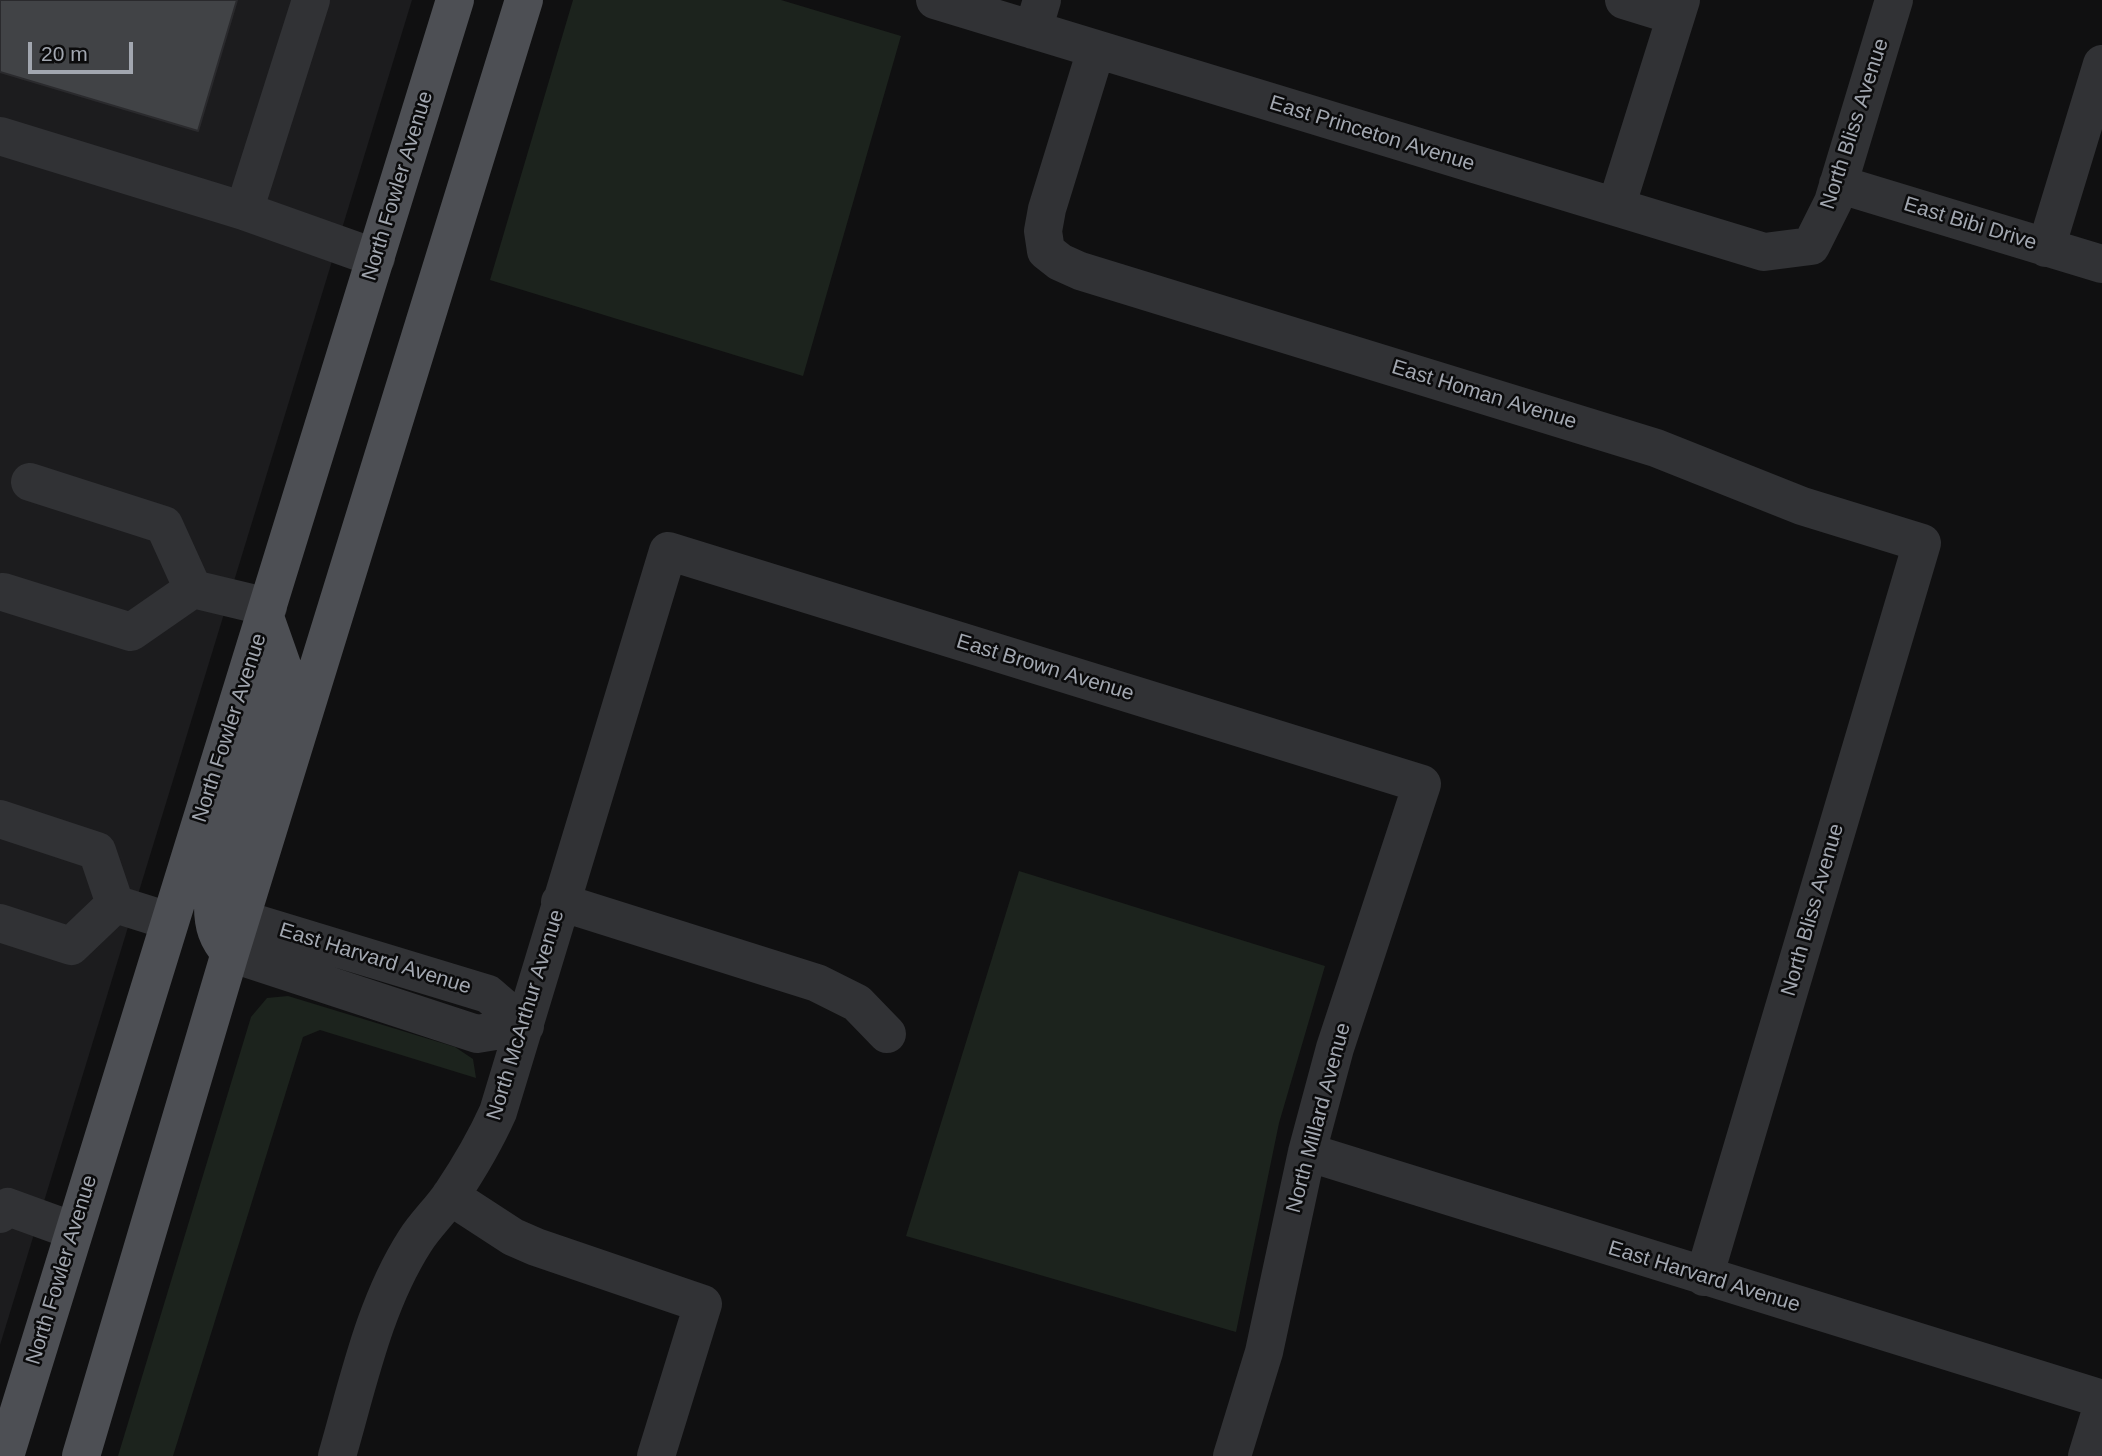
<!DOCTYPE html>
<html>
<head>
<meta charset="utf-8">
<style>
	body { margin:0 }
	#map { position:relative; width:2102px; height:1456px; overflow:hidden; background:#101011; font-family:Helvetica,sans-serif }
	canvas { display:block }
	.scale { position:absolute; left:28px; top:42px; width:105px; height:32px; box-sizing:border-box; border:4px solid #a2a7b0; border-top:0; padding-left:9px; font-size:21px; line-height:24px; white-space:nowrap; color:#a2a7b0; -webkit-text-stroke:5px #0b0b0c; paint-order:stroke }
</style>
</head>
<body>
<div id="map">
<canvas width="2102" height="1456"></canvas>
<div class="scale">20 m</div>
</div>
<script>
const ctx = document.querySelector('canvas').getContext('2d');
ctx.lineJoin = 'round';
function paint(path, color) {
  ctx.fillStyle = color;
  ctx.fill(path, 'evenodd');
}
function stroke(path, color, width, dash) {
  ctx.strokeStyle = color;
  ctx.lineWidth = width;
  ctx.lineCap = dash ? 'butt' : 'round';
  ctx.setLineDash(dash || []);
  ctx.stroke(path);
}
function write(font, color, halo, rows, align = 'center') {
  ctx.font = font + ' Helvetica,sans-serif';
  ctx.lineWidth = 5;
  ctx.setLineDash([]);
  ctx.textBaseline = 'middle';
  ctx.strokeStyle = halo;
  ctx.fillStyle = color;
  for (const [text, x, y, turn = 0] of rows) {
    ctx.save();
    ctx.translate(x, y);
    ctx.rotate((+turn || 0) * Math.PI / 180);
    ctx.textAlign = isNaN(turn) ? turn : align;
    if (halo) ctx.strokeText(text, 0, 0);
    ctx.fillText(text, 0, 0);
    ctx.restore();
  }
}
paint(new Path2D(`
	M 0,0 L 412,0 L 0,1345 Z`), '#1c1c1e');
paint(new Path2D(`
	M 573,0 L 781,0 L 901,36 L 803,376 L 490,280 Z
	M 1019,871 L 1325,966 L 1279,1123 L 1236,1332 L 906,1236 Z
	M 288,996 L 455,1047 L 473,1059 L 476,1078 L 320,1030 L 303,1037 L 173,1456 L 118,1456 L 251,1017 L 267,998 Z`), '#1c231d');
const building = new Path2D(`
	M 0,0 L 237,0 L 198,131 L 0,72 Z`);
paint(building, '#414346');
stroke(building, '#2a2a2d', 2);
stroke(new Path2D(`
	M 935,0 L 1764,252 L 1811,246 L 1833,202 L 1894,0
	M 1624,0 L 1676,16
	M 1033,30 L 1042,0
	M 1096,50 L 1047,209 L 1043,231 L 1046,251 L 1060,262 L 1080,271 L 1656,448 L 1802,506 L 1922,543 L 1704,1277
	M 0,136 L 244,211 L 376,258
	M 1838,184 L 2102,264
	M 1616,207 L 1681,0
	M 244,211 L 311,0
	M 2046,248 L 2102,64
	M 30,482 L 164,525 L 193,589 L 268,607
	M 3,592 L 131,632 L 193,589
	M 0,819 L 97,851 L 115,904
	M 560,902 L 817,983 L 857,1003 L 887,1034
	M 241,919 L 488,994 L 525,1026
	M 0,923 L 71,946 L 115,904 L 169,921
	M 230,953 L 477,1034 L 525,1026
	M 1307,1152 L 2102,1399
	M 450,1196 L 513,1237 L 536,1247 L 703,1304 L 656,1456
	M 0,1214 L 8,1207 L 74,1231
	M 337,1456 C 358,1384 374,1305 415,1241 C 425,1225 440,1211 451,1195 C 469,1168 485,1141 498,1112 L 668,551 L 1422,784 L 1335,1048 L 1307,1152 L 1264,1352 L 1232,1456
	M 2087,1456 L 2102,1407`), '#313235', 38);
stroke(new Path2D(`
	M 230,953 C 217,938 213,926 213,906 L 283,668 L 265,617
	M 5,1456 L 455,0
	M 81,1456 L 230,953 L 524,0`), '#4d4f54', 38);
write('21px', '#a2a7b0', '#0b0b0c', [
	["North Bliss Avenue",1855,124,-72],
	["East Princeton Avenue",1372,134,17],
	["North Fowler Avenue",398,186,-73],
	["East Bibi Drive",1970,224,17],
	["East Homan Avenue",1484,395,17],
	["East Brown Avenue",1045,668,17],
	["North Fowler Avenue",230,728,-72],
	["North Bliss Avenue",1813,910,-74],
	["East Harvard Avenue",375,959,17],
	["North McArthur Avenue",526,1015,-73],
	["North Millard Avenue",1319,1118,-75],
	["North Fowler Avenue",62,1270,-73],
	["East Harvard Avenue",1704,1277,17]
]);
</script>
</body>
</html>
